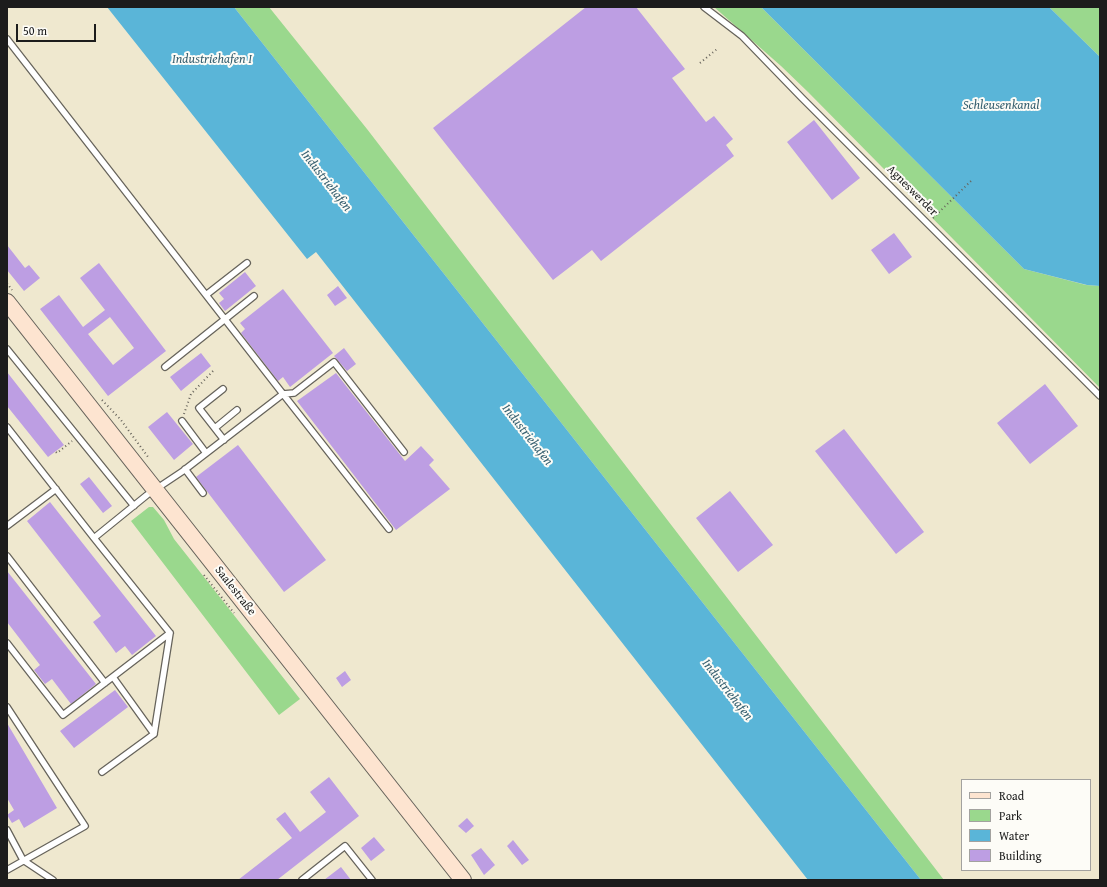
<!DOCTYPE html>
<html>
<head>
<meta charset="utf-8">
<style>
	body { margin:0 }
	#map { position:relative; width:1107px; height:887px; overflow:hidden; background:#efe8cf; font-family:"Gentium Book Plus",serif }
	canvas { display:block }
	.frame { position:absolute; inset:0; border:8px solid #1c1c1c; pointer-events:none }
	.legend { position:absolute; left:961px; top:779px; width:130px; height:92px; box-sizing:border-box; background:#fdfcf7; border:1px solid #a3a29f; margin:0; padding:5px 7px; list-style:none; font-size:12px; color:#1c1c1c }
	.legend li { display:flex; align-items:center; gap:8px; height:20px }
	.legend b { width:20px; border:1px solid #a3a29f }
	.scale { position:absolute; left:16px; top:24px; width:80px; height:18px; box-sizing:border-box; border:2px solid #1c1c1c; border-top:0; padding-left:5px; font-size:12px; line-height:14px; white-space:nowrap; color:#1c1c1c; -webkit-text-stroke:3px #fdfcf7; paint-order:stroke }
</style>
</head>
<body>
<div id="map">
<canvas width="1107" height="887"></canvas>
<div class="frame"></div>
<ul class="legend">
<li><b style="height:5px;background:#fde4d0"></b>Road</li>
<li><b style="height:11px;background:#9ad88d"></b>Park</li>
<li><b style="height:11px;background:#5ab5d8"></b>Water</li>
<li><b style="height:11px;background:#bd9ee3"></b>Building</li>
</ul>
<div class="scale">50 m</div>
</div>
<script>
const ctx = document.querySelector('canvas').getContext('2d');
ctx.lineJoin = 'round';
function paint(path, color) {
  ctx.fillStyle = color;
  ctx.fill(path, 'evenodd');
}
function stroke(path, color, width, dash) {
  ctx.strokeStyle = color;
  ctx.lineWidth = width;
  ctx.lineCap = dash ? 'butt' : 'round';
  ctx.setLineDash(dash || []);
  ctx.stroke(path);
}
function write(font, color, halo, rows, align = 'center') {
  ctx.font = font + ' "Gentium Book Plus",serif';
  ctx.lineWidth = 4;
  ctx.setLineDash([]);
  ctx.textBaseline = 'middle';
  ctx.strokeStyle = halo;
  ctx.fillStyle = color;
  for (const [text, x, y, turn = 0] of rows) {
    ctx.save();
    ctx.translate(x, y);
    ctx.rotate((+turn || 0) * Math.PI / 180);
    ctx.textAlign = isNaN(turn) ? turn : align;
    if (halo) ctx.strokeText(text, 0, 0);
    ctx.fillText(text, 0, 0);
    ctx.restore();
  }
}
paint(new Path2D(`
	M 234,7 L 269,7 L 367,129 L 944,880 L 921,880 Z
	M 714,7 L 761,7 L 1024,269 L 1086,285 L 1100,286 L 1100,388 L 808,92 L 781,66 Z
	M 1049,7 L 1100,7 L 1100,57 Z
	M 149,507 L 153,507 L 164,520 L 174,539 L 300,699 L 279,715 L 131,521 Z`), '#9ad88d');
paint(new Path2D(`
	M 107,7 L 234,7 L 921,880 L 808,880 L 316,252 L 307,259 Z
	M 761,7 L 1049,7 L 1100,57 L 1100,286 L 1087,285 L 1024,269 Z`), '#5ab5d8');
paint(new Path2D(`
	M 586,7 L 636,7 L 685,69 L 672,78 L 706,122 L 714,116 L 733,139 L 726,145 L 734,156 L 601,261 L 592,250 L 553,280 L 433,128 Z
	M 814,120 L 860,178 L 832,200 L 787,142 Z
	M 894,233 L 912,257 L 889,274 L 871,250 Z
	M 7,245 L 25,268 L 29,265 L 40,278 L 24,291 L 7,270 Z
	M 99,263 L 166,351 L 108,396 L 40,309 L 59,295 L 83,327 L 105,310 L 80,278 ZM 110,317 L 134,348 L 113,365 L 88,334 Z
	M 245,272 L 256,286 L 225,311 L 219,303 L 224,299 L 219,293 Z
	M 338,286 L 347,298 L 335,306 L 327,295 Z
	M 283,289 L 333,353 L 290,387 L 283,377 L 278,381 L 241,333 L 245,329 L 240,323 Z
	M 344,348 L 356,364 L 347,371 L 334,356 Z
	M 201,353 L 211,366 L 181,391 L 170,377 Z
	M 7,372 L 64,445 L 48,457 L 7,406 Z
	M 336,373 L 405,461 L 421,446 L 434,460 L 429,465 L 450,489 L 396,530 L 297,401 Z
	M 1045,384 L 1078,426 L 1030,464 L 997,423 Z
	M 167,412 L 193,444 L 174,460 L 148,427 Z
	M 844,429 L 924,532 L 896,554 L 815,451 Z
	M 238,445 L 326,560 L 284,592 L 196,477 Z
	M 89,477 L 112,506 L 103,513 L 80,484 Z
	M 730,491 L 773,545 L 738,572 L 696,518 Z
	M 50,502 L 156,636 L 132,655 L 125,646 L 116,653 L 111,646 L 93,622 L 101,616 L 27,521 Z
	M 7,571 L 96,684 L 71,704 L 52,679 L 45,684 L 34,670 L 40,665 L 7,622 Z
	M 345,671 L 351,680 L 342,687 L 336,678 Z
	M 115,690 L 128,707 L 74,748 L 60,731 Z
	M 7,723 L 57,808 L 24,828 L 19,819 L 12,823 L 7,815 L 14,810 L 7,798 Z
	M 329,777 L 359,816 L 277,880 L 238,880 L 292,838 L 276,819 L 285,812 L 300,832 L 326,812 L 310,792 Z
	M 467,818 L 474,826 L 466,833 L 458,826 Z
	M 374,837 L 385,850 L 371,861 L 361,848 Z
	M 513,840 L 529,860 L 522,865 L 507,846 Z
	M 481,848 L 495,865 L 484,875 L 471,855 Z
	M 341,867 L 351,880 L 324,880 Z`), '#bd9ee3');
const service = new Path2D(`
	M 704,7 L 742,36 L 802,98 L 1100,396
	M 7,39 L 283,394 L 183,471 L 147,495 L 94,538 L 7,427
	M 206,295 L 247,263
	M 7,349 L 134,506
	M 165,367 L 254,296
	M 223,389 L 199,408 L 224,440
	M 283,394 L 294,393 L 334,362 L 404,452
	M 283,394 L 389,529
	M 182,421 L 206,453
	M 215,428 L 237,410
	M 185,469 L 203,493
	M 7,526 L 56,489
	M 7,556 L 105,683
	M 7,643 L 63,715 L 170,633 L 94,538
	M 7,707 L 85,826 L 7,870
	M 154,734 L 170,633
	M 102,772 L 154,734 L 113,677
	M 7,830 L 23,860 L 53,880
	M 302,880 L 345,846 L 372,880`);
const secondary = new Path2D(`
	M 7,302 L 463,880`);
stroke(service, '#66635b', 8);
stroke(secondary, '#66635b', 18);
stroke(new Path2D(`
	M 700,63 L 717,49
	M 933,218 L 972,180
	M 7,283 L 12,290
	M 102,400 L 121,420 L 148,457
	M 184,414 L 191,394 L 214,370
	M 56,452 L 57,453 L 72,441
	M 204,575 L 234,613`), '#66635b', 2, [1, 3]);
stroke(service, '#fff', 5.5);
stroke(secondary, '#fde4d0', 16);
write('12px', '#1c1c1c', '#fdfcf7', [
	["Agneswerder",912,191,45],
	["Saalestraße",235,591,52]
]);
write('italic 13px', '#386171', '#fdfcf7', [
	["Industriehafen I",212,60],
	["Schleusenkanal",1001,106],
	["Industriehafen",326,181,52],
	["Industriehafen",527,435,52],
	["Industriehafen",727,690,52]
]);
</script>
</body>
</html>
